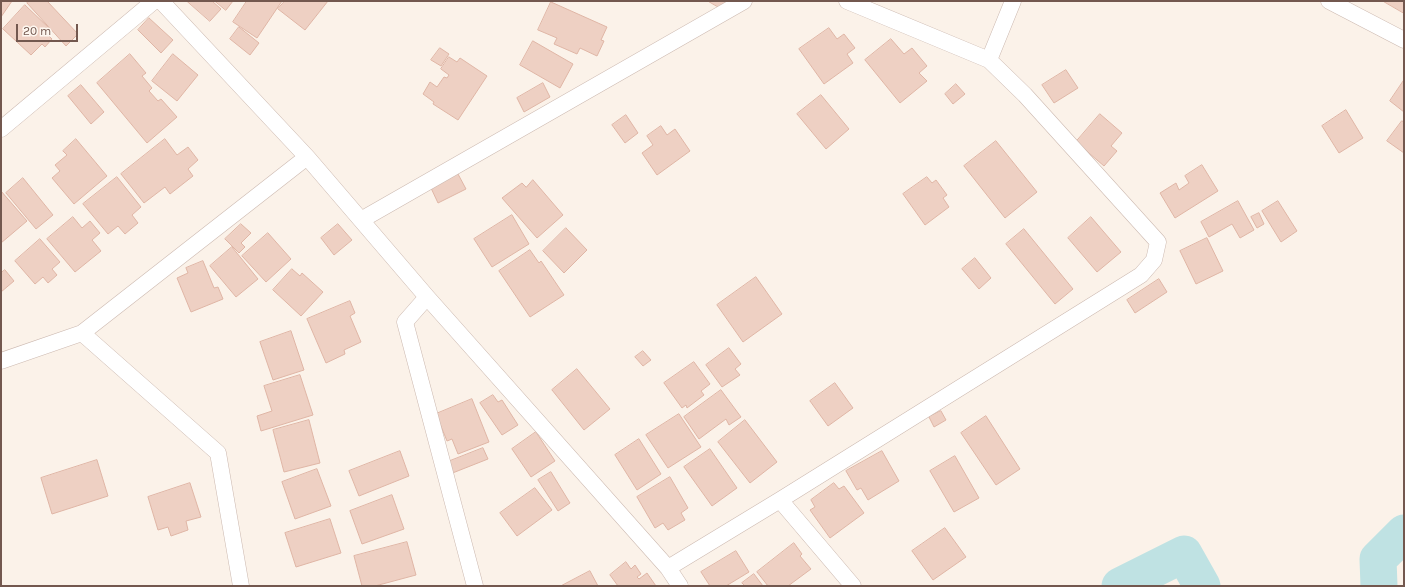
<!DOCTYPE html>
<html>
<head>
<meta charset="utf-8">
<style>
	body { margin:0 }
	#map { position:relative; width:1405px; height:587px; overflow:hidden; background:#fbf2e9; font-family:Karla,sans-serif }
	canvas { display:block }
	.frame { position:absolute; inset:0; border:2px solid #73584f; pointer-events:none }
	.scale { position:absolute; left:16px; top:24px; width:62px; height:18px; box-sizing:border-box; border:2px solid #73584f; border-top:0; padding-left:5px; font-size:12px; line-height:14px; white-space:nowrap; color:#73584f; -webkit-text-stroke:3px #fef7f0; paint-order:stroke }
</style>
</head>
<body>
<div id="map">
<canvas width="1405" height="587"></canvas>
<div class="frame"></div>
<div class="scale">20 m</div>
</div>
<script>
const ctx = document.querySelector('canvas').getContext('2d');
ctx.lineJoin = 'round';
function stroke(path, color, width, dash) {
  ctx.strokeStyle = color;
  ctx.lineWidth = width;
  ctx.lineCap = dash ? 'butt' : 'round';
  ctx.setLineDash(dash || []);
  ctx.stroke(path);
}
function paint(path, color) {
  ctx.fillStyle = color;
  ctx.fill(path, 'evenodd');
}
stroke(new Path2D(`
	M 1120,586 L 1184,554 L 1202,586
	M 1379,586 L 1378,559 L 1404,533`), '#bfe2e3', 37);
const building = new Path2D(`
	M 1,1 L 12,1 L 1,17 Z
	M 30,1 L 47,1 L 78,34 L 66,46 L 27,3 Z
	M 187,1 L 212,1 L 221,9 L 210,21 Z
	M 215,1 L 233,1 L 226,10 Z
	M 247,1 L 282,1 L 257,38 L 233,22 Z
	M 285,1 L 328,1 L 305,30 L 278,9 Z
	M 708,1 L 729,1 L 724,10 Z
	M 1383,1 L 1404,1 L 1404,13 Z
	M 551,2 L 607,27 L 601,40 L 604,41 L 597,56 L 580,48 L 577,54 L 554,44 L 557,38 L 538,30 Z
	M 25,5 L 49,28 L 45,32 L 52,39 L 45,47 L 42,44 L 31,55 L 3,29 Z
	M 149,18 L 173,40 L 161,53 L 138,30 Z
	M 239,27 L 259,43 L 250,55 L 230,39 Z
	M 829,28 L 837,39 L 844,34 L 855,48 L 847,54 L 853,63 L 824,84 L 799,49 Z
	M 891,39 L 904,54 L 912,48 L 927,66 L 919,73 L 927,81 L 900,103 L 865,60 Z
	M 533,41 L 573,64 L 560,88 L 520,65 Z
	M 440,48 L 449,54 L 441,66 L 431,60 Z
	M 130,54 L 146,73 L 142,76 L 152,88 L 149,91 L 158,101 L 161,99 L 177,117 L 147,143 L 97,83 Z
	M 173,54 L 198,75 L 177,101 L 152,81 Z
	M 449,57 L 457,62 L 460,58 L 487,76 L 458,120 L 433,104 L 434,102 L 423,94 L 430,82 L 437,87 L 444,77 L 447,78 L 449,75 L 441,69 Z
	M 1066,70 L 1078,88 L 1054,103 L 1042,85 Z
	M 1404,80 L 1404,112 L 1390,101 Z
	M 543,83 L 550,97 L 524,112 L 517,98 Z
	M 956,84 L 965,94 L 953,104 L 945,94 Z
	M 81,85 L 104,112 L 91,124 L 68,96 Z
	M 821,95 L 849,129 L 826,149 L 797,114 Z
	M 1346,110 L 1363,138 L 1339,153 L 1322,126 Z
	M 1100,114 L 1122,133 L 1111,146 L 1117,151 L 1104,166 L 1076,142 Z
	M 626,115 L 638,133 L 625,143 L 612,125 Z
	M 1402,121 L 1404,122 L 1404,153 L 1387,141 Z
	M 661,126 L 667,135 L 675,129 L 690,151 L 657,175 L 642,153 L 653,145 L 647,136 Z
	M 76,139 L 107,176 L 74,204 L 52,178 L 60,171 L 55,165 L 67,155 L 63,151 Z
	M 165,139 L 177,155 L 188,147 L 198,160 L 188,169 L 193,176 L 170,194 L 165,187 L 144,203 L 121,174 Z
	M 996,141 L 1037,192 L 1005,218 L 964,166 Z
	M 1202,165 L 1218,191 L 1175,218 L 1160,193 L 1176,183 L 1179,190 L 1189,183 L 1185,176 Z
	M 458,174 L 466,189 L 438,203 L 431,188 Z
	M 117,177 L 141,207 L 132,215 L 138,223 L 125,234 L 118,226 L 108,234 L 83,204 Z
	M 927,177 L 932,183 L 936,180 L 947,195 L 943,198 L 949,207 L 925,225 L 903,194 Z
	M 23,178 L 53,215 L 36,229 L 6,193 Z
	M 533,180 L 563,215 L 537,238 L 502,198 L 522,183 L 526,187 Z
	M 1,191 L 27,221 L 1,243 Z
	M 1238,201 L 1254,230 L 1240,238 L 1232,224 L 1209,237 L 1201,222 Z
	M 1278,201 L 1297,231 L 1281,242 L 1262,211 Z
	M 1259,213 L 1264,224 L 1257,228 L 1251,217 Z
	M 512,215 L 529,244 L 492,267 L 474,239 Z
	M 73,217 L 82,228 L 90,221 L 100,233 L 92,240 L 101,251 L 75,272 L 47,239 Z
	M 1091,217 L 1121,252 L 1097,272 L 1068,238 Z
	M 241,224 L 251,233 L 241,243 L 245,247 L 239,253 L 225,239 Z
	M 338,224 L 352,240 L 334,255 L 321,238 Z
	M 566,228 L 587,250 L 564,273 L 543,251 Z
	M 1024,229 L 1073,289 L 1055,304 L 1006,244 Z
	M 268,233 L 291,259 L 266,282 L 242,256 Z
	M 1207,238 L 1223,271 L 1196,284 L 1180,251 Z
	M 40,239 L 60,262 L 52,269 L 57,275 L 48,283 L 43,277 L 35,284 L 15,261 Z
	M 232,247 L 258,279 L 236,297 L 210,266 Z
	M 530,250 L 539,263 L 541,261 L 564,295 L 530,317 L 499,271 Z
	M 975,258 L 991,278 L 979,289 L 962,269 Z
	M 203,261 L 214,288 L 218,287 L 223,299 L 191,312 L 177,278 L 188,273 L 186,268 Z
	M 292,269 L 300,276 L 302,273 L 323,292 L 301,316 L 273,290 Z
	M 5,270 L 14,281 L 1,292 L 1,273 Z
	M 756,277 L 782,314 L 743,342 L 717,305 Z
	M 1159,279 L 1167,292 L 1135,313 L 1127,300 Z
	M 350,301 L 355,313 L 350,316 L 361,342 L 344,350 L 345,354 L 326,363 L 307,319 Z
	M 291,331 L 304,370 L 273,380 L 260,342 Z
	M 729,348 L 741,364 L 735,369 L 740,375 L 722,387 L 706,365 Z
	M 643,351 L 651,360 L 643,366 L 635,357 Z
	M 694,362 L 710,384 L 701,391 L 704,395 L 687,408 L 686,405 L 682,408 L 664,383 Z
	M 577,369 L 610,409 L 584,430 L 552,390 Z
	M 300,375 L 313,415 L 261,431 L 257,416 L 272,411 L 264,386 Z
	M 835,383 L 853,408 L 828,426 L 810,401 Z
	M 721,390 L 741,417 L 729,425 L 726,419 L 699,439 L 684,417 Z
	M 493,395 L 498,402 L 502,400 L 518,425 L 502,435 L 480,403 Z
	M 472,399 L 489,442 L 458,454 L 452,439 L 447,441 L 436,414 Z
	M 941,411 L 946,420 L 934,427 L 929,417 Z
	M 679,414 L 701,447 L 668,468 L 646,435 Z
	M 986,416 L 1020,469 L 996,485 L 961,433 Z
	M 309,420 L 320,463 L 284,472 L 273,430 Z
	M 745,420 L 777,462 L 750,483 L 718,442 Z
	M 536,432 L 555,461 L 531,477 L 512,449 Z
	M 639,439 L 661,474 L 637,490 L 615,455 Z
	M 483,448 L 488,459 L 450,474 L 445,463 Z
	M 710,449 L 737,488 L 712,506 L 684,467 Z
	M 400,451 L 409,476 L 359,496 L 349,471 Z
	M 882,451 L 899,481 L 868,500 L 861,488 L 857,490 L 846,471 Z
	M 955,456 L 979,498 L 954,512 L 930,471 Z
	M 97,460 L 108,496 L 52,514 L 41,478 Z
	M 317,469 L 331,506 L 295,519 L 282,482 Z
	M 551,472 L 570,503 L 558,511 L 538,480 Z
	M 670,477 L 688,508 L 681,513 L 685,520 L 668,530 L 663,523 L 655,528 L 637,497 Z
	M 190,483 L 201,517 L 186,521 L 188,530 L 171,536 L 168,527 L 158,530 L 148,497 Z
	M 834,483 L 839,489 L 844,486 L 864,513 L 830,538 L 810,510 L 815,507 L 811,500 Z
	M 535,488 L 552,510 L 517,536 L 500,513 Z
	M 392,495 L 404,529 L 362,544 L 350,511 Z
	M 330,519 L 341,553 L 296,567 L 285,533 Z
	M 945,528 L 966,557 L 933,580 L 912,551 Z
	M 407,542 L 416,575 L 375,586 L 362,586 L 354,556 Z
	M 794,543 L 802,554 L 800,556 L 811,569 L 788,586 L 768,586 L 757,572 Z
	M 736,551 L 749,572 L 726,586 L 710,586 L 701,572 Z
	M 626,562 L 631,569 L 635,565 L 641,574 L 637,577 L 639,579 L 647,573 L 656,586 L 618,586 L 610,575 Z
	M 590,571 L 598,586 L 561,586 Z
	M 754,574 L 763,586 L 745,586 L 742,583 Z`);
paint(building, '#eed0c3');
stroke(building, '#dfb5a5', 1);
const street = new Path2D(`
	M 161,1 L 307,157 L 427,297 L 668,568 L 680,586
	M 1329,1 L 1404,40
	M 989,60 L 1013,1
	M 1,129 L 154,1
	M 361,220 L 744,1
	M 427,297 L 405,322 L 475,586
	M 82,333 L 307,157
	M 1,361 L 82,333 L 218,453 L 241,586
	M 780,500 L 853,586
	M 668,568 L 780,500 L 1141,275 L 1154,260 L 1158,242 L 1025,95 L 989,60 L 847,1`);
stroke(street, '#ccb9b0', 17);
stroke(street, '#fff', 16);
</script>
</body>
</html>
